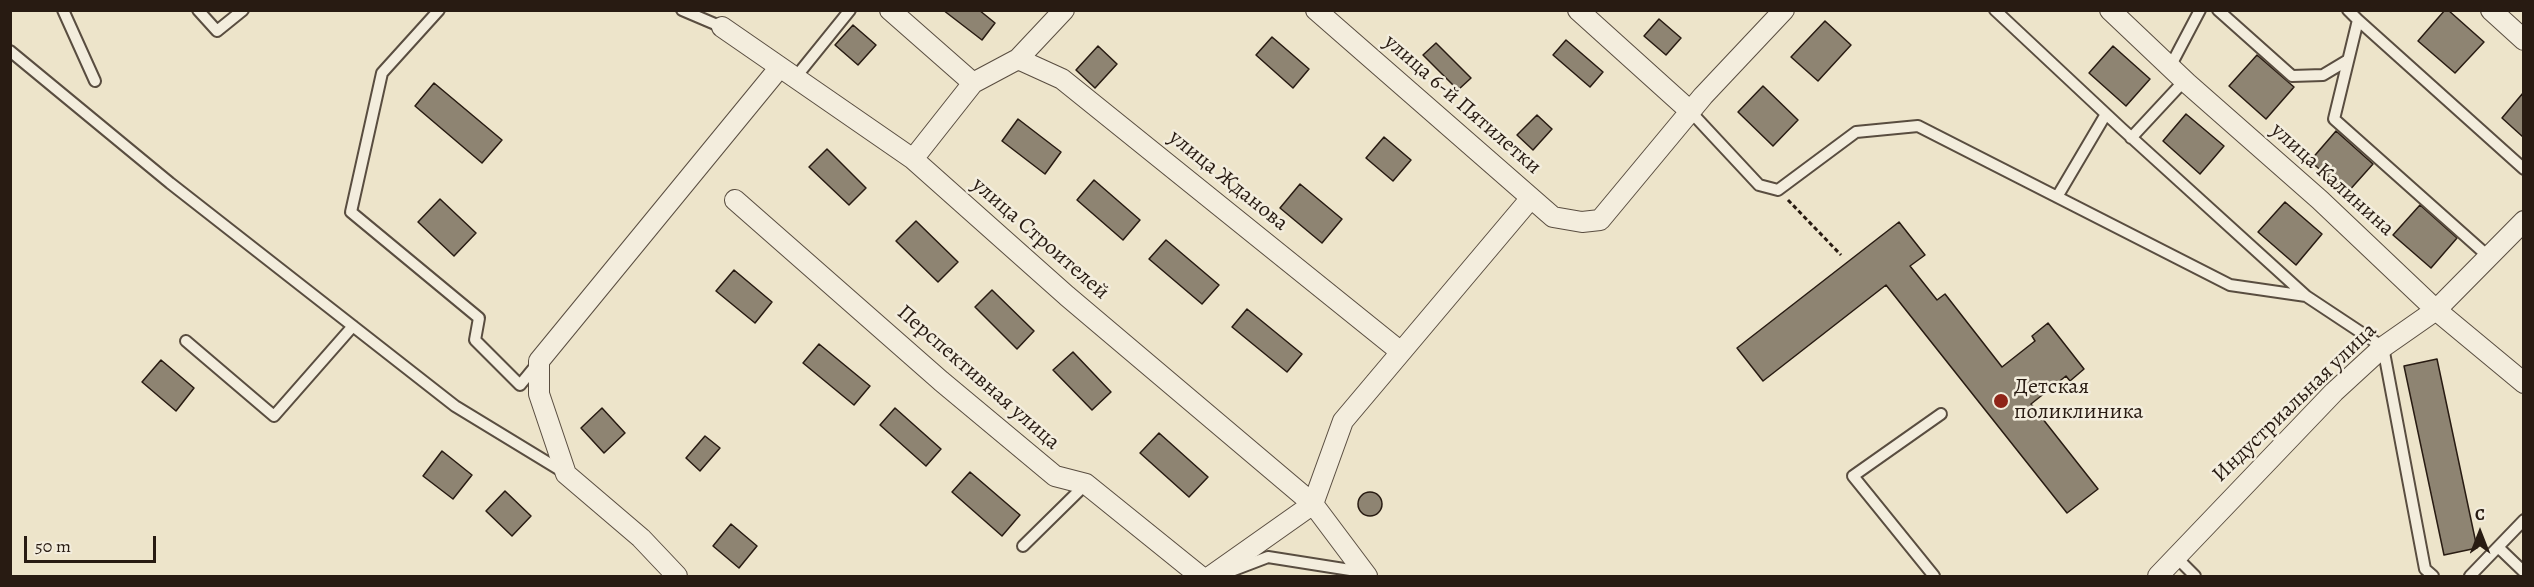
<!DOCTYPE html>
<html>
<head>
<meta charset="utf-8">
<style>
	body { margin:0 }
	#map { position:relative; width:2534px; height:587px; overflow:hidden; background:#ede4ca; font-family:Alegreya,serif }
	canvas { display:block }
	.frame { position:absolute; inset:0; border:12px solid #281b12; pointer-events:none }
	.north { position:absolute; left:2450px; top:503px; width:60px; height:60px; -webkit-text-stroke:4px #f3eddd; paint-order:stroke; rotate:0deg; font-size:16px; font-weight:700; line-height:24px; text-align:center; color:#281b12 }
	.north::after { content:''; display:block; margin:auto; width:21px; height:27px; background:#281b12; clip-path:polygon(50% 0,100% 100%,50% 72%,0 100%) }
	.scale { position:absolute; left:24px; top:536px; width:132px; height:27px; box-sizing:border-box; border:3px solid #281b12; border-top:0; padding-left:8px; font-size:18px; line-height:21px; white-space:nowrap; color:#281b12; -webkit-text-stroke:4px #f3eddd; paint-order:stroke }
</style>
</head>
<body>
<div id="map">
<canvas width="2534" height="587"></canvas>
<div class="frame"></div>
<div class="north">С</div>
<div class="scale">50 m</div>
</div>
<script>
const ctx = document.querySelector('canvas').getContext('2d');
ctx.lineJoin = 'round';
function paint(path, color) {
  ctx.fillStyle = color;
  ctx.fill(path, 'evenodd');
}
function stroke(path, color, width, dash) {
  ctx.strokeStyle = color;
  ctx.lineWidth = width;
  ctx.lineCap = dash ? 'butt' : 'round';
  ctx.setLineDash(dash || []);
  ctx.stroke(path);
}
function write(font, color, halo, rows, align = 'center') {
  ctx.font = font + ' Alegreya,serif';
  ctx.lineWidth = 5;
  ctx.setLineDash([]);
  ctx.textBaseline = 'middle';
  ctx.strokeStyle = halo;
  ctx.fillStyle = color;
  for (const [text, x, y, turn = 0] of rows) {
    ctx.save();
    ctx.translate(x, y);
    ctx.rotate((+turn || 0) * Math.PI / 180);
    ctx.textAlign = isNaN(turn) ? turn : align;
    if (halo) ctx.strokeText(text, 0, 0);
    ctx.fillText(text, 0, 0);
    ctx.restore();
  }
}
const building = new Path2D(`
	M 943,10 L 979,10 L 995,23 L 982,40 Z
	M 2445,10 L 2448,10 L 2484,42 L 2455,73 L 2418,41 Z
	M 1659,19 L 1681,38 L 1666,55 L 1644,36 Z
	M 1825,21 L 1851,45 L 1818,81 L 1791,57 Z
	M 853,25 L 876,45 L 858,65 L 835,45 Z
	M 1272,37 L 1309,69 L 1293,88 L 1256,55 Z
	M 1566,40 L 1603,72 L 1590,87 L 1553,55 Z
	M 1436,43 L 1471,78 L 1458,90 L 1423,55 Z
	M 1098,46 L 1117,64 L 1095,88 L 1076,70 Z
	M 2113,46 L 2150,79 L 2126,106 L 2089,73 Z
	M 2257,55 L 2294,87 L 2266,119 L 2229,86 Z
	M 434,83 L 502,140 L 482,163 L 415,106 Z
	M 1763,86 L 1798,120 L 1773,146 L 1738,112 Z
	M 2523,93 L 2523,137 L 2502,118 Z
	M 2186,114 L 2224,146 L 2200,174 L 2163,141 Z
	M 1537,115 L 1552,129 L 1533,150 L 1517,135 Z
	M 1018,119 L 1061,152 L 1045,174 L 1002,141 Z
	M 2336,131 L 2373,164 L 2347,193 L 2310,161 Z
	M 1384,137 L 1411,160 L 1393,181 L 1366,158 Z
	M 827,149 L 866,188 L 849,205 L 809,167 Z
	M 1094,180 L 1140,220 L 1123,240 L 1077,200 Z
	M 1300,184 L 1342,219 L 1322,243 L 1280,208 Z
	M 440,199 L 476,233 L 454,256 L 418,222 Z
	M 2285,202 L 2322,234 L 2296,265 L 2258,232 Z
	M 2420,205 L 2457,238 L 2431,268 L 2393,235 Z
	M 916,221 L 958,262 L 938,282 L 896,241 Z
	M 1899,222 L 1925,255 L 1910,266 L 1937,300 L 1945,294 L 2002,367 L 2035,341 L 2032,336 L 2048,323 L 2084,369 L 2070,381 L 2066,376 L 2031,404 L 2098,489 L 2067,513 L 1886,285 L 1763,381 L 1737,348 Z
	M 1166,240 L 1219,285 L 1202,304 L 1149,259 Z
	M 734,270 L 772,302 L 755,323 L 716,291 Z
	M 992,290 L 1034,331 L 1017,349 L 975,307 Z
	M 1247,309 L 1302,354 L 1287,372 L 1232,327 Z
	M 819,344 L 870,386 L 854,405 L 803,363 Z
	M 1073,352 L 1111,392 L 1092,410 L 1053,370 Z
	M 2437,359 L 2477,548 L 2444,555 L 2404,366 Z
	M 161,360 L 194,388 L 176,411 L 142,382 Z
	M 602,408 L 625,433 L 604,453 L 581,428 Z
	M 895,408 L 941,449 L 926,466 L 880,425 Z
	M 1159,433 L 1208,477 L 1189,497 L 1140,453 Z
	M 705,436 L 720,448 L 700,471 L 686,458 Z
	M 442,451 L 472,475 L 453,499 L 423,476 Z
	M 970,472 L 1020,515 L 1002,536 L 952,492 Z
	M 505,491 L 531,516 L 512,536 L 486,511 Z
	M1358 504a12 12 0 1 1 24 0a12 12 0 1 1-24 0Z
	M 731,524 L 757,546 L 739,568 L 713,546 Z`);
paint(building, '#8e8472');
stroke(building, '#281b12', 1.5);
const lane = new Path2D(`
	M 63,10 L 95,81
	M 198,10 L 217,31 L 243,10
	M 439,10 L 382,73 L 351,212 L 479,318 L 475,340 L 520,385 L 538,363
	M 682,10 L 722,27
	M 1995,10 L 2121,128 L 2306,296
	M 2218,10 L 2292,76 L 2323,75 L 2348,60
	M 2348,10 L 2358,20 L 2334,119 L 2489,257
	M 2358,20 L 2524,169
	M 10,51 L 170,183 L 455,406 L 565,473
	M 2170,67 L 2200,10
	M 795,78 L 850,10
	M 1690,111 L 1759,185 L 1778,190 L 1856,132 L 1918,126 L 2230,285 L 2306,296 L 2383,347 L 2425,569 L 2433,576
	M 2131,138 L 2185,80
	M 2057,197 L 2106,114
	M 186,341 L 274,416 L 353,326
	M 1023,546 L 1086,484
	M 2498,547 L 2524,572
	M 2176,557 L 2195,576
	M 1226,573 L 1268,557 L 1363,572
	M 1934,576 L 1853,476 L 1941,414
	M 2470,576 L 2524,520`);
const street = new Path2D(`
	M 890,10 L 973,83
	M 1316,10 L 1553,217 L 1582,222 L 1600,220 L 1703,96 L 1784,10
	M 1578,10 L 1690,111
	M 2110,10 L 2187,83 L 2320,200 L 2436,310 L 2524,383
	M 2491,10 L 2524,40
	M 722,27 L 913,159 L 1067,296 L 1313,504 L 1367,576
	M 1018,59 L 1062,79 L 1401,352
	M 913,159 L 973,83 L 1018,59 L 1064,10
	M 735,200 L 941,381 L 1055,476 L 1086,484 L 1200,576
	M 1313,504 L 1343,421 L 1531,198
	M 677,576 L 641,538 L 566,474 L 539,394 L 539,361 L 780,67
	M 1211,576 L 1313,504
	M 2158,576 L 2334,392 L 2383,347 L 2436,310 L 2524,221`);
stroke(lane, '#594d40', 14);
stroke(street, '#594d40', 22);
stroke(new Path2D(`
	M 1788,200 L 1841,255`), '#281b12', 3, [4.5, 3]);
stroke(lane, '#f3eddd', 10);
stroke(street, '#f3eddd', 20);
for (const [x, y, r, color] of [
	[2001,401,8,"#8f2418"]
]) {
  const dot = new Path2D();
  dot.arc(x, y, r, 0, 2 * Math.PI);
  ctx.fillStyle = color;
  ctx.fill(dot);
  stroke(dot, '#f3eddd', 2);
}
write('22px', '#281b12', '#f3eddd', [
	["улица 6-й Пятилетки",1462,105,41],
	["улица Калинина",2332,180,42],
	["улица Жданова",1228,181,39],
	["улица Строителей",1040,239,41],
	["Перспективная улица",978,378,41],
	["Индустриальная улица",2295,403,-44]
]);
write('22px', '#281b12', '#f3eddd', [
	["Детская",2014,388],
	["поликлиника",2014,413]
], 'left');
</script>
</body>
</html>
